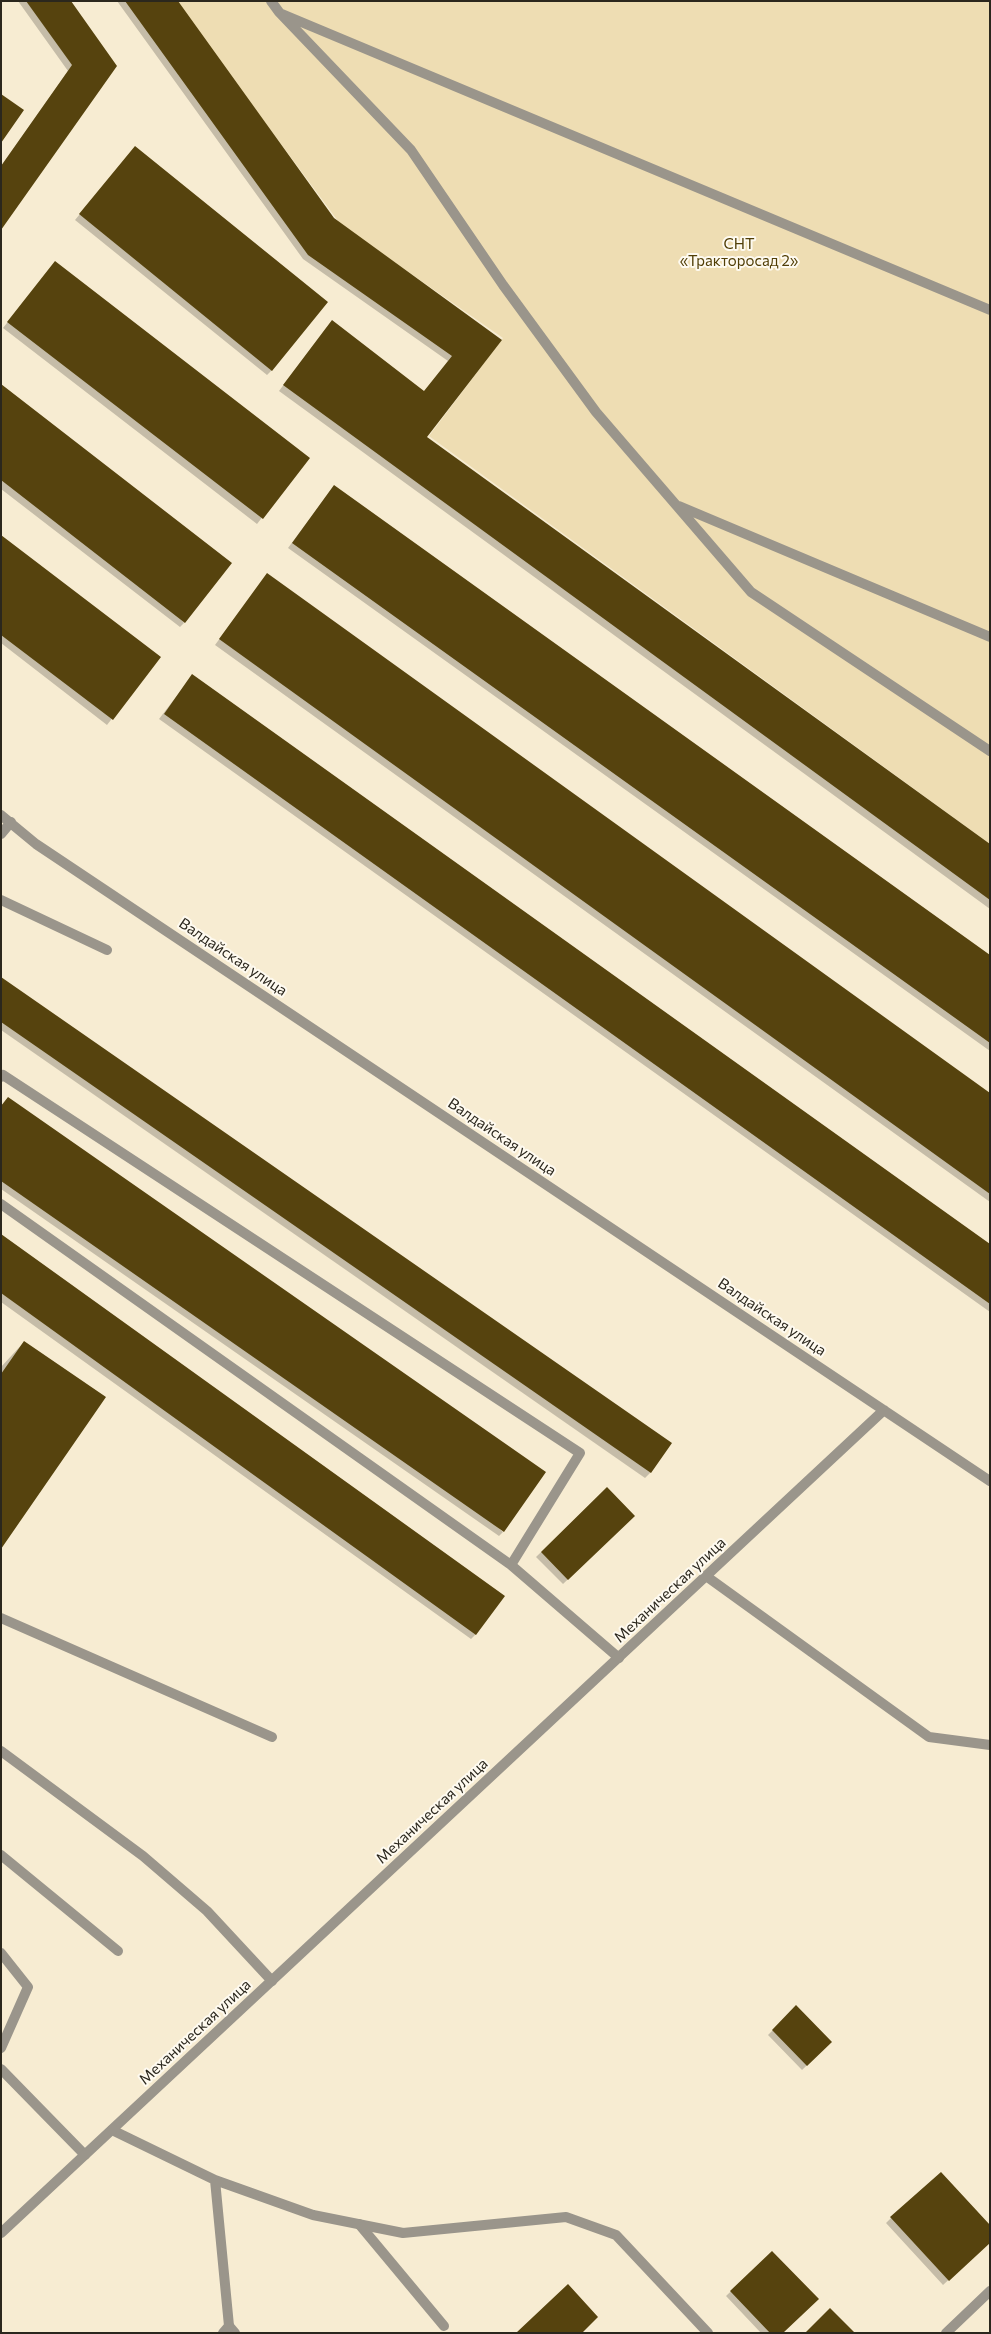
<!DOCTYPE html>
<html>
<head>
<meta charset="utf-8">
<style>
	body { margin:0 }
	#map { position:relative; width:991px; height:2334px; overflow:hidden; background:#f7ecd2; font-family:Commissioner,sans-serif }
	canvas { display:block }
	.frame { position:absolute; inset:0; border:2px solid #2b271d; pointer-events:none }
</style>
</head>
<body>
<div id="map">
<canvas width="991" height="2334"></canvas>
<div class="frame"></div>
</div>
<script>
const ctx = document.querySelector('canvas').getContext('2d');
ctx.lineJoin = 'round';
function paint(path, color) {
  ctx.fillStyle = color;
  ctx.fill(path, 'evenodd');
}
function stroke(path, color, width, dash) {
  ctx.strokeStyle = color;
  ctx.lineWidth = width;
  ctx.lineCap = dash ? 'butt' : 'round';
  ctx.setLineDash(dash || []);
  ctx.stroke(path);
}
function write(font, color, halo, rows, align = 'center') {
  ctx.font = font + ' Commissioner,sans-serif';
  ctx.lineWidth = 4;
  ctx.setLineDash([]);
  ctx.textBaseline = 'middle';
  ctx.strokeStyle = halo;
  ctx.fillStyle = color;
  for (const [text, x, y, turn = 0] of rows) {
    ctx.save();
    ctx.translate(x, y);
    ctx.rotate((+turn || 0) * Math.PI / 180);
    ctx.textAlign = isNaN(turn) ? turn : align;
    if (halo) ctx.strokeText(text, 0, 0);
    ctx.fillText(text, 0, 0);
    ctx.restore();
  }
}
paint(new Path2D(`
	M 175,1 L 990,1 L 990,844 L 429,436 L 503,338 L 341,225 Z`), '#eeddb3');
paint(new Path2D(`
	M 18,1 L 70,1 L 116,66 L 1,228 L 1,166 L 68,71 Z
	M 117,1 L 177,1 L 333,219 L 500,340 L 425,437 L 990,845 L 990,909 L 279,391 L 327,327 L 424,392 L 448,361 L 303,259 Z
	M 135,147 L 272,370 L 267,375 L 75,220 Z
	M 51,267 L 309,458 L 257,524 L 3,328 Z
	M 1,386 L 184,623 L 180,627 L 1,489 Z
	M 334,486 L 990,956 L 990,1051 L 288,548 Z
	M 1,536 L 160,657 L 107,725 L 1,643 Z
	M 267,574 L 990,1094 L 990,1202 L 215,645 Z
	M 192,676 L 990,1245 L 990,1312 L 159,719 Z
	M 1,979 L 670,1443 L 650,1473 L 645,1478 L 1,1030 Z
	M 8,1098 L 503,1532 L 499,1536 L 1,1189 L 1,1106 Z
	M 1,1235 L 476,1634 L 471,1639 L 1,1302 Z
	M 24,1342 L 1,1548 L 1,1367 Z
	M 607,1488 L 634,1516 L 563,1584 L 536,1557 Z
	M 796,2007 L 831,2042 L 802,2070 L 768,2035 Z
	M 891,2218 L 990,2226 L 990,2242 L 943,2285 L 886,2223 Z
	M 772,2252 L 782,2333 L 761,2333 L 726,2296 Z`), '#0003');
paint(new Path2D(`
	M 26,1 L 71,1 L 117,66 L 1,230 L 1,166 L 72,65 Z
	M 125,1 L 178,1 L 334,218 L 502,340 L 427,437 L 990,844 L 990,900 L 283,385 L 332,320 L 424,391 L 452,356 L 308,255 Z
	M 1,94 L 24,110 L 1,143 Z
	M 135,146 L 328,302 L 272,371 L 79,214 Z
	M 55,261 L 310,458 L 263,519 L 7,322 Z
	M 1,384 L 232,563 L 185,623 L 1,480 Z
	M 334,485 L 990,955 L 990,1043 L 292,543 Z
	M 1,535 L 161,657 L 113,720 L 1,635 Z
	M 267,573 L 990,1093 L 990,1194 L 219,639 Z
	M 192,674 L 990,1244 L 990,1304 L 164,714 Z
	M 1,977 L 672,1443 L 651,1473 L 1,1022 Z
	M 8,1097 L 546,1472 L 504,1532 L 1,1181 L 1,1106 Z
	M 1,1234 L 505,1596 L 476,1635 L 1,1293 Z
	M 24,1341 L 106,1397 L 1,1549 L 1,1374 Z
	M 607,1487 L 635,1516 L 568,1580 L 541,1552 Z
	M 796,2005 L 832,2042 L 807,2066 L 772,2030 Z
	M 941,2172 L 990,2225 L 990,2243 L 949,2281 L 890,2217 Z
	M 772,2251 L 819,2299 L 783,2333 L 770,2333 L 730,2291 Z
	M 568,2284 L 598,2317 L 582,2333 L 516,2333 Z
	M 830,2308 L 855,2333 L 805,2333 Z`), '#56430e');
stroke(new Path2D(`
	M 271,1 L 279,12 L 411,150 L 503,285 L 596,412 L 751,592 L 990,751
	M 282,14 L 990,310
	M 679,506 L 990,637
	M 1,834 L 11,822
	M 1,900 L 107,950
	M 1,1077 L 3,1075 L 580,1453 L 511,1565
	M 1,1204 L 511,1565 L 619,1658
	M 706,1576 L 929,1737 L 990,1745
	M 1,1618 L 272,1737
	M 1,1751 L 143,1856 L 207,1911 L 272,1981
	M 1,1855 L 118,1951
	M 1,1953 L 28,1987 L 1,2048
	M 1,2069 L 85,2155
	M 359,2224 L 444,2326
	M 229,2326 L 235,2333`), '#9a958b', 10);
stroke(new Path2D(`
	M 112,2130 L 215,2180 L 313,2215 L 403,2233 L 566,2217 L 616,2235 L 708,2333
	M 215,2180 L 229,2326 L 223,2333
	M 946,2333 L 990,2291`), '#9a958b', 10);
stroke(new Path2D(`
	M 1,815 L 36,844 L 990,1481
	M 1,2233 L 884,1410`), '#9a958b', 10);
write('15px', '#513e06', '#fefaf0', [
	["СНТ",739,244],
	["«Тракторосад 2»",739,261]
]);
write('15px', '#2b271d', '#fefaf0', [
	["Валдайская улица",233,957,34],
	["Валдайская улица",502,1137,34],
	["Валдайская улица",772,1317,34],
	["Механическая улица",670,1590,-43],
	["Механическая улица",432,1811,-43],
	["Механическая улица",195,2032,-43]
]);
</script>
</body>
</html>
